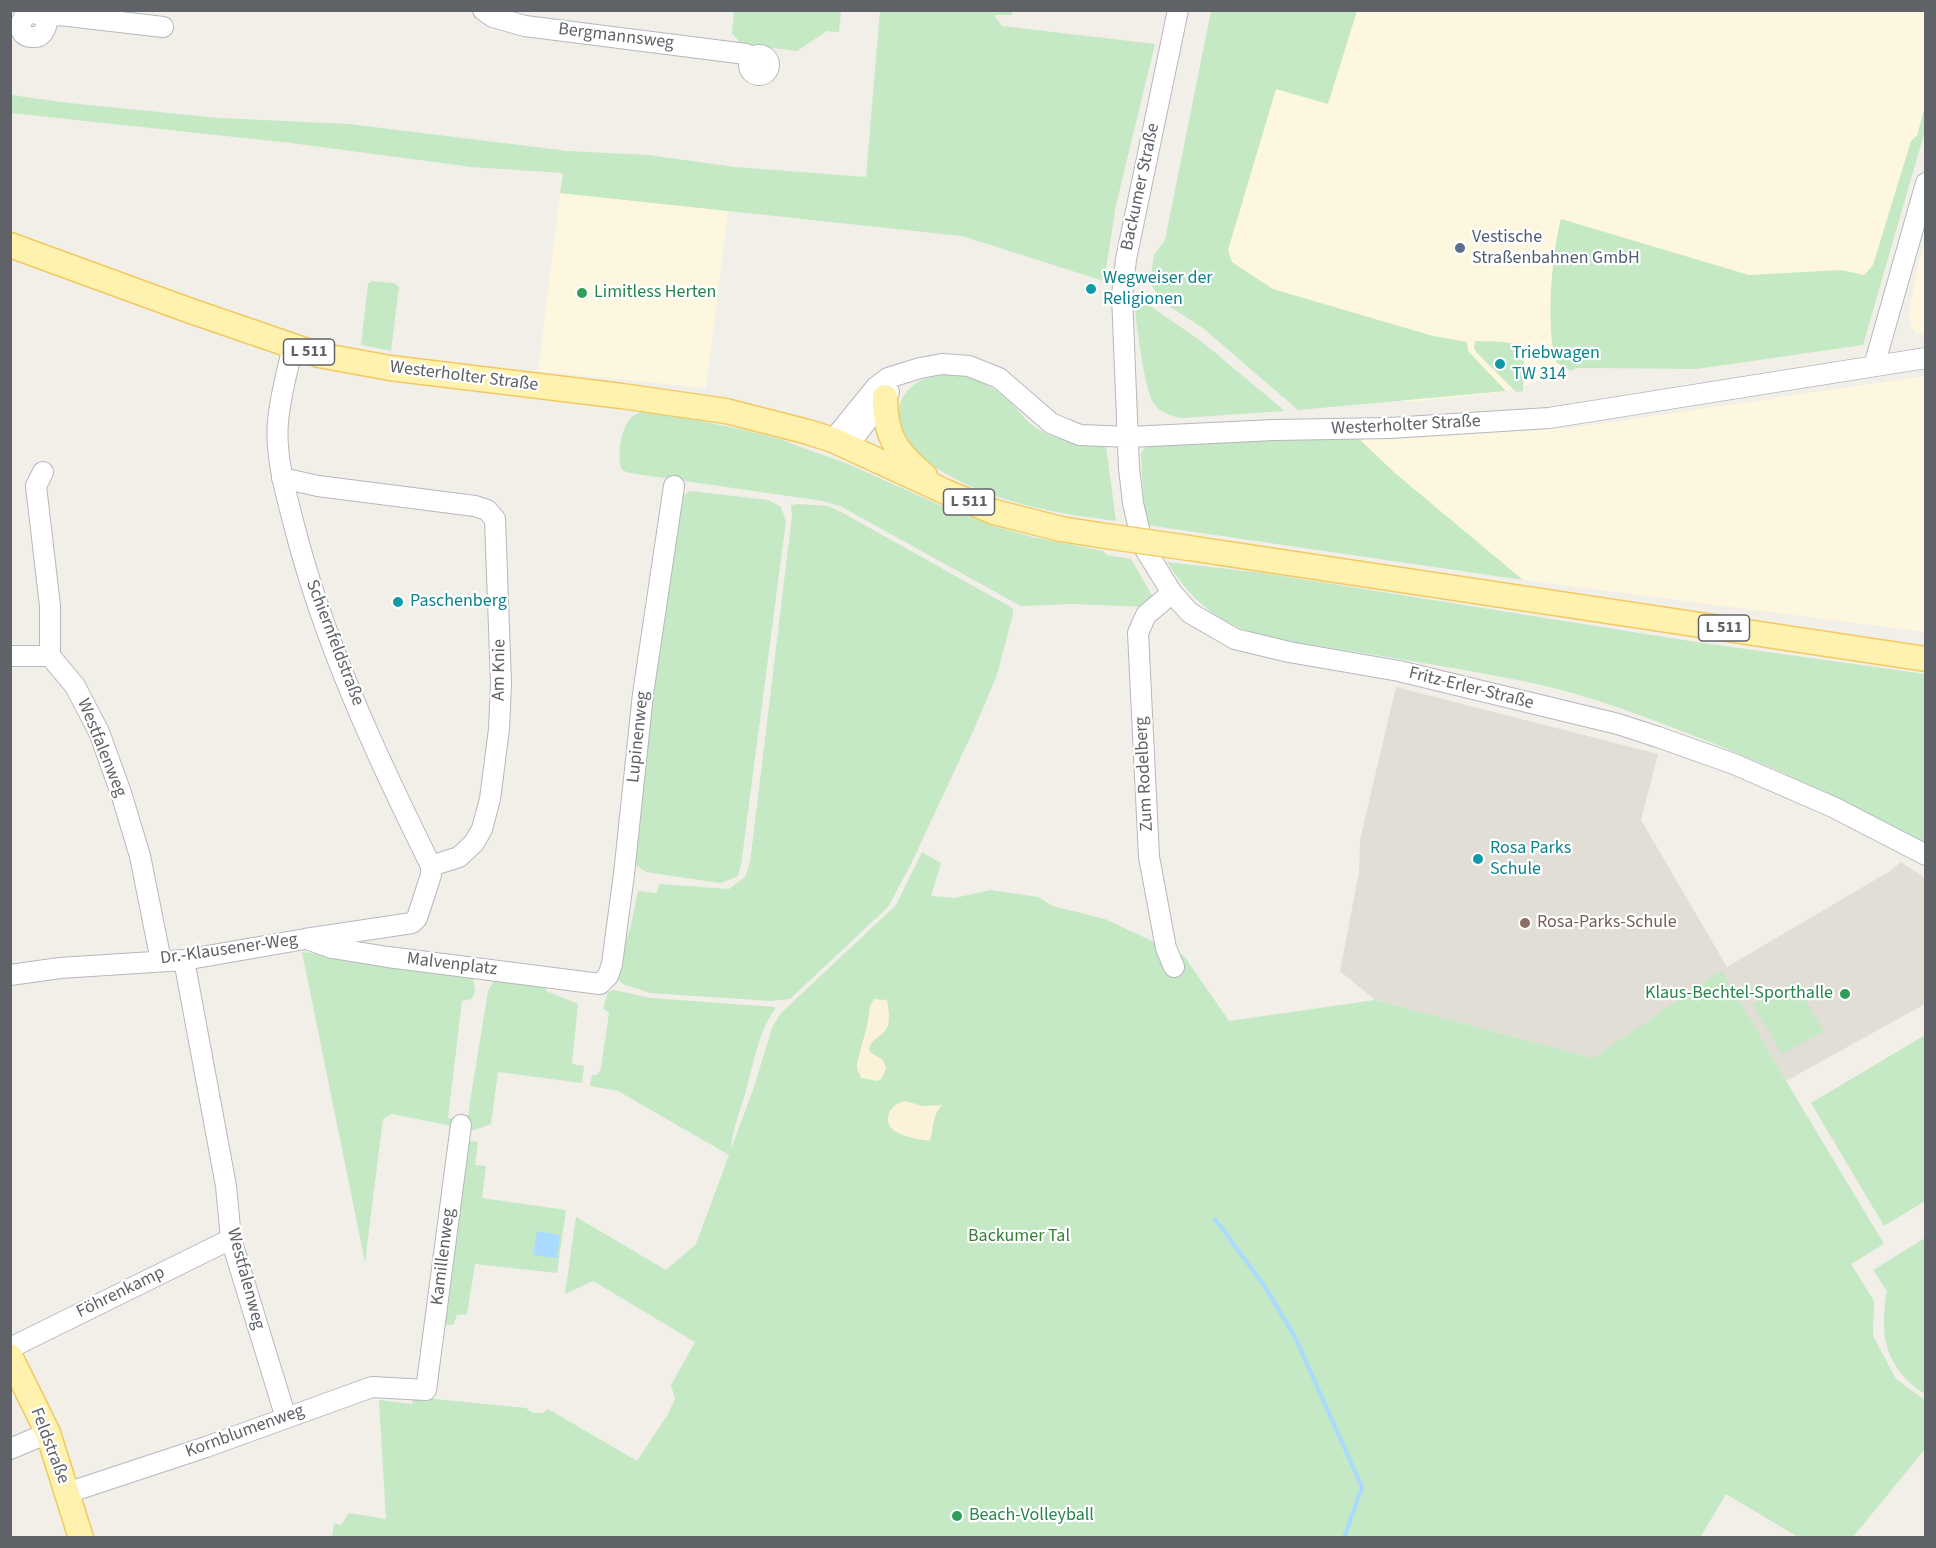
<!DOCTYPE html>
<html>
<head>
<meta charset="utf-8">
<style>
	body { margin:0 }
	#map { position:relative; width:1936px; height:1548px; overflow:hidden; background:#f1efe8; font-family:"Source Sans 3",sans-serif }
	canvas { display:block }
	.frame { position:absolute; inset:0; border:12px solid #5f6368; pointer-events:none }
</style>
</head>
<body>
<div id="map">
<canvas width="1936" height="1548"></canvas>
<div class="frame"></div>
</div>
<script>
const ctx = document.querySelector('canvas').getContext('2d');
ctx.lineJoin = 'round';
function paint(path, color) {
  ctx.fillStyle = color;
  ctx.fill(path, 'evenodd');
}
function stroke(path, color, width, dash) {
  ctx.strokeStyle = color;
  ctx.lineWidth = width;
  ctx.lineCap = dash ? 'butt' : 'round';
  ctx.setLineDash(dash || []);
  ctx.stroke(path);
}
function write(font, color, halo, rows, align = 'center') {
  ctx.font = font + ' "Source Sans 3",sans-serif';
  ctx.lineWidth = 4.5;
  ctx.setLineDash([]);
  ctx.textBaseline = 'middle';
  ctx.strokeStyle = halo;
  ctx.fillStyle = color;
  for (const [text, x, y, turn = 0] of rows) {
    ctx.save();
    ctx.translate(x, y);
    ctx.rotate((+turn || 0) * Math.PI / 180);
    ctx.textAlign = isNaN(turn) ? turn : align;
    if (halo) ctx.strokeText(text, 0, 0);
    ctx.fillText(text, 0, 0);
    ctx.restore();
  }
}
paint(new Path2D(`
	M 1221,11 L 1925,11 L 1925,131 L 1863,345 L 1697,369 L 1576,368 L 1505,392 L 1408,402 L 1169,259 Z
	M 560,193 L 728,211 L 706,388 L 538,371 Z
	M 1925,239 L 1925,335 L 1915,333 L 1911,324 L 1909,313 L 1917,269 Z
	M 1925,376 L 1925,632 L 1523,580 L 1396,474 L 1359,439 L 1572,428 Z`), '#fef7e0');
paint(new Path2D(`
	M 1396,687 L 1658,754 L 1641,820 L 1727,967 L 1890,871 L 1901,862 L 1925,878 L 1925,1004 L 1786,1081 L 1722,972 L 1593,1058 L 1375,1000 L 1340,971 L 1359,872 L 1360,840 Z`), '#e1ded6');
paint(new Path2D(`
	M 734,11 L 841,11 L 839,32 L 827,31 L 797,51 L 741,44 L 732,33 Z
	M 880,11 L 1012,11 L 1012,15 L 994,15 L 1002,26 L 1155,44 L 1116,205 L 1104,281 L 962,236 L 560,193 L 563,173 L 472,167 L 291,143 L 11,113 L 11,95 L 69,103 L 219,118 L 349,124 L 568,151 L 648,155 L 735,167 L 866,177 Z
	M 1211,11 L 1357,11 L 1328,104 L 1276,89 L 1228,250 L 1232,262 L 1273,289 L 1433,336 L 1467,342 L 1468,351 L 1506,391 L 1298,410 L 1203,328 L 1161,301 L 1152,286 L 1151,275 L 1154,255 L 1165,240 Z
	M 1925,106 L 1925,131 L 1863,345 L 1697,369 L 1577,368 L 1571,371 L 1557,363 C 1545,333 1552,250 1561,219 L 1749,275 L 1841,270 L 1864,275 L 1873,265 L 1911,141 L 1917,136 Z
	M 372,281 L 394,283 L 399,287 L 391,351 L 361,345 L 368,284 Z
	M 1147,304 L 1201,341 L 1285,411 L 1181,418 C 1170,415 1159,413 1153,402 C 1145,390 1136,325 1135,308 Z
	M 1475,341 C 1523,342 1527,340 1523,391 L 1517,392 L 1512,388 L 1476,352 L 1474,348 Z
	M 956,374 C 978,379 996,388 1012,404 C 1020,412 1026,421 1035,427 C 1057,441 1081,445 1106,446 L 1116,521 C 1049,512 987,502 930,464 C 915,453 901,441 899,422 C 898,414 898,407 902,399 C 913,379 933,374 956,374 Z
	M 647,410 L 744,430 L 779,439 L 848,464 L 953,511 L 994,526 L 1032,537 L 1103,551 L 1107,555 L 1131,559 L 1153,597 L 1147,607 L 1073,604 L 1021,606 L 840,506 L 823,501 L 629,473 L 622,470 C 617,458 620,430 630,419 C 634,414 640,412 647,410 Z
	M 1359,439 L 1396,474 L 1523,580 L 1147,525 L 1144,518 L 1141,455 C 1144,443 1158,444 1168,443 Z
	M 690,491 L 768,500 L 781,507 L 786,521 L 741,865 L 737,877 L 720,883 L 646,872 L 634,864 L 632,841 L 677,499 Z
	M 799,504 L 828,506 L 843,513 L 1009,606 L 1013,609 L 1013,614 L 997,675 L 975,727 L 910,866 L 888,907 L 790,999 L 772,1001 L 650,993 L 623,984 L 615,977 L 618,959 L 630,930 L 638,891 L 656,893 L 660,884 L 729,889 L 745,877 L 750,863 L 792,516 L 791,505 Z
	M 1167,562 L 1263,573 L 1696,642 L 1925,674 L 1925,844 C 1846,800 1764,762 1679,730 C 1633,712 1586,695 1537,684 C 1475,671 1413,661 1350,651 C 1310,644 1268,642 1231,624 C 1203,610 1184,589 1167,562 Z
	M 922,852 L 941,863 L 931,896 L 955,898 L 990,890 L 1038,897 L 1053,906 L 1105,919 L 1184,956 L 1229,1021 L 1375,1000 L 1593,1058 L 1722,971 L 1786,1081 L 1884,1244 L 1851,1264 L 1874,1301 L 1873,1336 L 1896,1379 L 1925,1400 L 1925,1449 L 1853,1537 L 1798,1537 L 1726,1494 L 1700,1538 L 332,1538 L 334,1523 L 341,1525 L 349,1513 L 386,1519 L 379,1400 L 412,1404 L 414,1397 L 526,1408 L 533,1413 L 543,1413 L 548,1409 L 637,1461 L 668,1414 L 675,1399 L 671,1385 L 695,1342 L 593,1281 L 565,1294 L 576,1217 L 666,1270 L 696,1244 L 729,1155 L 618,1091 L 590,1086 L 592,1075 L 597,1075 L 601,1069 L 609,1013 L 603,1008 L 608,992 L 614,990 L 651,998 L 775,1007 L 775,1009 C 758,1032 753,1067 745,1094 C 740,1111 732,1131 731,1149 L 754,1087 L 772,1028 L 780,1014 L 896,905 Z
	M 302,952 L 462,970 L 473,978 L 475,992 L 472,999 L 462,1001 L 448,1118 L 457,1120 L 457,1127 L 392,1114 L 383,1119 L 365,1262 Z
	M 495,979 L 545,983 L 546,991 L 578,1004 L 572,1064 L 584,1066 L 582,1083 L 498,1072 L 491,1124 L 465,1133 L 488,991 Z
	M 1794,982 L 1824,1031 L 1782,1054 L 1753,1005 Z
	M 1925,1035 L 1925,1201 L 1884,1226 L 1811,1103 Z
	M 464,1140 L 478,1142 L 475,1165 L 486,1166 L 482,1198 L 566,1210 L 557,1273 L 475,1264 L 467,1314 L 457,1315 L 453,1325 L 441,1324 Z
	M 1925,1238 L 1925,1394 C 1885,1369 1879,1335 1887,1291 L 1873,1270 Z`), '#c5e8c5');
paint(new Path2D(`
	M 874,999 L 887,1000 C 889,1015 893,1028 878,1037 C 873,1041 871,1042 869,1049 L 871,1053 L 883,1060 L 886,1068 L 882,1078 L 878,1081 L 861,1078 L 857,1069 L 857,1063 L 867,1026 L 870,1006 Z
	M 906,1101 L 922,1106 L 942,1105 C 932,1116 934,1127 930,1141 C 916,1139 878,1134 890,1111 C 894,1105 899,1102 906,1101 Z`), '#fbf3d9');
paint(new Path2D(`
	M 537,1231 L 560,1235 L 557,1258 L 533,1255 Z`), '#aadaff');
stroke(new Path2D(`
	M 1215,1219 L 1263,1284 L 1294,1335 L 1362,1487 L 1344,1538`), '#aadaff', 4);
const minor = new Path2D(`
	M 483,10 L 493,17 L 525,26 L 746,54 L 751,58
	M 1178,10 L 1126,259 L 1122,295 L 1129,468 L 1133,503 L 1143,546 L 1172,593 L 1190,613 L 1235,639 L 1289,652 L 1399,671 L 1618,724 L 1658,737 L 1734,764 L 1833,807 L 1926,855
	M 45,18 L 60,15 L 163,27
	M 45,18 C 23,0 8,39 35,37 C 40,37 43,33 45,29 C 48,23 45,17 48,10
	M749 65a10 10 0 1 1 20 0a10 10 0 1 1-20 0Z
	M 1874,366 L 1926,183
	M 833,440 L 876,387 L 888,378 L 920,368 L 942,364 L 969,366 L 999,378 L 1051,423 L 1065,429 L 1080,435 L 1129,437 L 1274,430 L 1390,428 L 1549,418 L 1926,358
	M 847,447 L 889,392
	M 43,472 L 36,486 L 50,606 L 50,656 L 75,686 L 99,732 L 121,793 L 140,856 L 161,961
	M 282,478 L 318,486 L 475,506 L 487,510 L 495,519 L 501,683 L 499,729 L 490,799 L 482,829 L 474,843 L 459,857 L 431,866
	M 1172,593 L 1146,615 L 1138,633 L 1149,857 L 1166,948 L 1174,967
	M 10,656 L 50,656
	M 310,940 L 332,948 L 388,957 L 600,984 L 608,976 L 612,964 L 624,874 L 643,694 L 674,486
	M 184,960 L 226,1186 L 231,1239 L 286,1418
	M 10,975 L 60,968 L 184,960 L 305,939 L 412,923 L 417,918 L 431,875 L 431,866 C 376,755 323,641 293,521 C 285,491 275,453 278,422 C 280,397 287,371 293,347
	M 10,1348 L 231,1239
	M 10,1449 L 48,1433
	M 67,1493 L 206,1447 L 372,1387 L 426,1390 L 461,1125`);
const major = new Path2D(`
	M 10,245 L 188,310 L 319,355 L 390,368 L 622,396 L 726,411 L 808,432 L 833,440 L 946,492 L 994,512 L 1061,529 L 1099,535
	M 885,397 C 885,436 895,451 925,476
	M 1189,548 L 1926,659
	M 10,1356 L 48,1433 L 81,1538`);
stroke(minor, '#b5b8bc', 22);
stroke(major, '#f2c960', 27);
stroke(minor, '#fff', 20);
stroke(major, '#fff2af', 24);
const majorBridge = new Path2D(`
	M 1099,535 L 1189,548`);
stroke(majorBridge, '#f2c960', 27, []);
stroke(majorBridge, '#fff2af', 24);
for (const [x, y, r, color] of [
	[1460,248,6,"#5c6f8a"],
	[1091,289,6,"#0f9aa8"],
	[582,293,6,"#2e9e5b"],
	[1500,364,6,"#0f9aa8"],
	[398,602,6,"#0f9aa8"],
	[1478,859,6,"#0f9aa8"],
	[1525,923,6,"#8d6e63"],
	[1845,994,6,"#2e9e5b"],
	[957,1516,6,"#2e9e5b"]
]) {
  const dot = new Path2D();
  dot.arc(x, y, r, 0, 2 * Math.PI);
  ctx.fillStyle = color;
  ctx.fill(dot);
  stroke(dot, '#fff', 2);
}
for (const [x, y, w] of [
	[309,352,51],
	[969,502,51],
	[1724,628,51]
]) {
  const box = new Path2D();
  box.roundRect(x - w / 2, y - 13, w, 26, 4.5);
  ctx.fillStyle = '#fff';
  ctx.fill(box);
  stroke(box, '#5f6368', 1.5);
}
write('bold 16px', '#5f6368', null, [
	["L 511",309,352],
	["L 511",969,502],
	["L 511",1724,628]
]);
write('18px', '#5f6368', '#fff', [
	["Bergmannsweg",616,37,7],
	["Backumer Straße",1141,187,-78],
	["Westerholter Straße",464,377,7],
	["Westerholter Straße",1406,426,-3],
	["Schiernfeldstraße",334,643,69],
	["Am Knie",500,670,-89],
	["Fritz-Erler-Straße",1471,689,14],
	["Lupinenweg",639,737,-84],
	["Westfalenweg",101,748,68],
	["Zum Rodelberg",1145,774,-93],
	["Dr.-Klausener-Weg",229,950,-8],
	["Malvenplatz",452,965,7],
	["Kamillenweg",444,1257,-83],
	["Westfalenweg",245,1279,75],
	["Föhrenkamp",121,1293,-26],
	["Kornblumenweg",245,1432,-20],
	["Feldstraße",49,1446,69]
]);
write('18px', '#4e5e75', '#fff', [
	["Vestische",1472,238],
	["Straßenbahnen GmbH",1472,259]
], 'left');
write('18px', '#0d838f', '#fff', [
	["Wegweiser der",1103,279],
	["Religionen",1103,300],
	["Triebwagen",1512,354],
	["TW 314",1512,375],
	["Paschenberg",410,602],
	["Rosa Parks",1490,849],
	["Schule",1490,870]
], 'left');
write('18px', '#27864d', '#fff', [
	["Limitless Herten",594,293],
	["Klaus-Bechtel-Sporthalle",1833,994,"right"],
	["Beach-Volleyball",969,1516]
], 'left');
write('18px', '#785e54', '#fff', [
	["Rosa-Parks-Schule",1537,923]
], 'left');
write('18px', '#348238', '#fff', [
	["Backumer Tal",1019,1237]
]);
</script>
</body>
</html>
